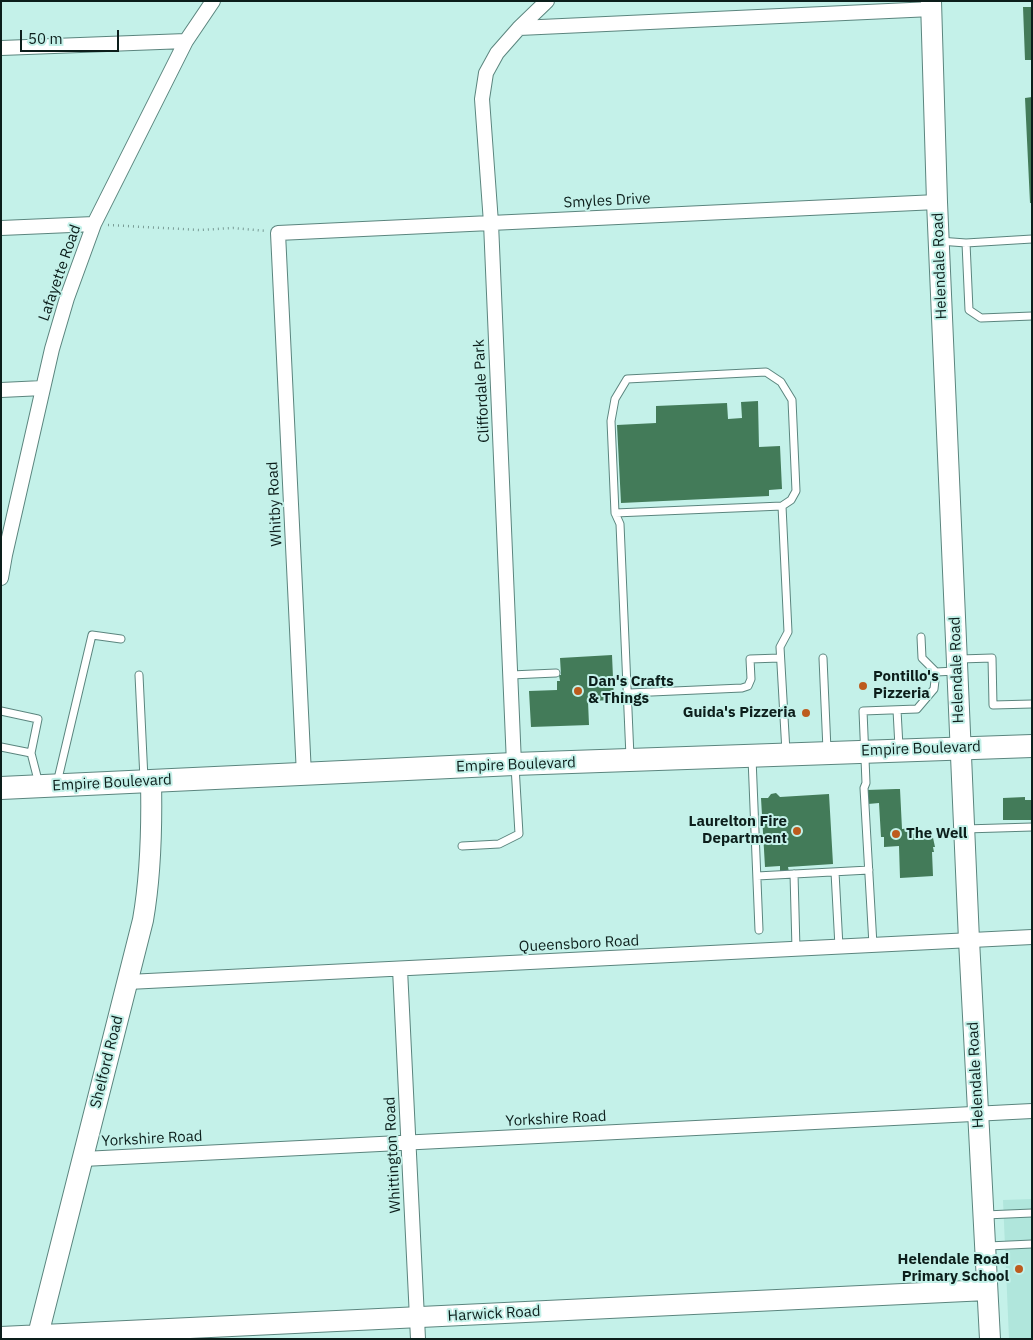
<!DOCTYPE html>
<html>
<head>
<meta charset="utf-8">
<style>
	body { margin:0 }
	#map { position:relative; width:1033px; height:1340px; overflow:hidden; background:#c4f1e9; font-family:"IBM Plex Sans",sans-serif }
	canvas { display:block }
	.frame { position:absolute; inset:0; border:2px solid #0c1e1b; pointer-events:none }
	.scale { position:absolute; left:20px; top:30px; width:99px; height:22px; box-sizing:border-box; border:2px solid #0c1e1b; border-top:0; padding-left:6px; font-size:15px; line-height:18px; white-space:nowrap; color:#0c1e1b; -webkit-text-stroke:4px #c4f1e9; paint-order:stroke }
</style>
</head>
<body>
<div id="map">
<canvas width="1033" height="1340"></canvas>
<div class="frame"></div>
<div class="scale">50 m</div>
</div>
<script>
const ctx = document.querySelector('canvas').getContext('2d');
ctx.lineJoin = 'round';
function paint(path, color) {
  ctx.fillStyle = color;
  ctx.fill(path, 'evenodd');
}
function stroke(path, color, width, dash) {
  ctx.strokeStyle = color;
  ctx.lineWidth = width;
  ctx.lineCap = dash ? 'butt' : 'round';
  ctx.setLineDash(dash || []);
  ctx.stroke(path);
}
function write(font, color, halo, rows, align = 'center') {
  ctx.font = font + ' "IBM Plex Sans",sans-serif';
  ctx.lineWidth = 4;
  ctx.setLineDash([]);
  ctx.textBaseline = 'middle';
  ctx.strokeStyle = halo;
  ctx.fillStyle = color;
  for (const [text, x, y, turn = 0] of rows) {
    ctx.save();
    ctx.translate(x, y);
    ctx.rotate((+turn || 0) * Math.PI / 180);
    ctx.textAlign = isNaN(turn) ? turn : align;
    if (halo) ctx.strokeText(text, 0, 0);
    ctx.fillText(text, 0, 0);
    ctx.restore();
  }
}
paint(new Path2D(`
	M 1032,1199 L 1032,1339 L 1009,1339 L 1003,1200 Z`), '#b0e6dc');
paint(new Path2D(`
	M 1023,7 L 1032,7 L 1032,60 L 1025,60 Z
	M 1032,97 L 1032,203 L 1030,203 L 1025,98 Z
	M 758,401 L 759,447 L 780,446 L 782,489 L 769,490 L 769,496 L 621,503 L 617,425 L 656,423 L 656,406 L 727,403 L 728,419 L 742,418 L 741,402 Z
	M 612,655 L 614,700 L 588,701 L 589,725 L 531,727 L 529,691 L 557,690 L 557,681 L 560,681 L 559,675 L 561,675 L 560,658 Z
	M 896,789 L 900,789 L 902,829 L 911,828 L 911,834 L 932,833 L 935,847 L 933,847 L 934,852 L 932,852 L 933,876 L 900,878 L 899,846 L 884,847 L 884,837 L 881,837 L 879,803 L 868,804 L 867,790 Z
	M 776,793 L 780,797 L 829,794 L 833,864 L 788,867 L 789,872 L 780,872 L 780,866 L 765,867 L 761,798 L 768,798 L 771,794 Z
	M 1025,797 L 1025,800 L 1032,800 L 1032,820 L 1003,820 L 1003,798 Z`), '#437b59');
const lane = new Path2D(`
	M 939,241 L 966,243 L 1032,239
	M 966,243 L 969,310 L 981,318 L 1032,316
	M 615,513 L 782,506
	M 921,637 L 922,658 L 936,672
	M 823,658 L 827,750
	M 960,659 L 992,658 L 993,705 L 1032,704
	M 139,675 L 144,779
	M 511,675 L 556,673
	M 629,693 L 742,688 L 748,686 L 751,679 L 750,659 L 780,658
	M 897,710 L 899,747
	M 1,711 L 38,719 L 31,753 L 39,784
	M 1,747 L 31,753
	M 630,757 L 620,524 L 615,513 L 611,421 L 615,399 L 627,379 L 766,372 L 781,382 L 792,400 L 796,491 L 791,500 L 782,506 L 788,632 L 780,647 L 786,752
	M 752,758 L 759,930
	M 57,783 L 92,635 L 121,639
	M 965,829 L 1032,827
	M 462,846 L 499,844 L 519,834 L 515,766
	M 835,872 L 839,947
	M 794,874 L 796,949
	M 757,876 L 869,870
	M 873,945 L 864,788 L 866,783 L 863,711 L 917,709 L 934,689 L 936,672 L 956,671
	M 985,1215 L 1032,1213
	M 988,1246 L 1032,1244`);
const street = new Path2D(`
	M 519,28 L 932,9
	M 1,48 L 186,41
	M 1,228 L 94,224
	M 1,390 L 43,388
	M 1,578 L 5,555 L 52,349 L 67,298 L 94,224 L 186,41 L 213,1
	M 514,764 L 491,223 L 482,99 L 486,73 L 497,53 L 519,28 L 547,1
	M 304,775 L 278,233 L 937,202
	M 400,969 L 418,1339
	M 128,982 L 1032,937
	M 83,1159 L 1032,1111`);
const secondary = new Path2D(`
	M 931,1 L 937,202 L 969,940 L 990,1339
	M 1,1337 L 987,1290
	M 37,1339 L 143,920 C 151,874 152,828 151,781`);
const primary = new Path2D(`
	M 1,788 L 514,764 L 1032,746`);
stroke(lane, '#5b857e', 9);
stroke(street, '#5b857e', 16);
stroke(secondary, '#5b857e', 22);
stroke(primary, '#5b857e', 24);
stroke(new Path2D(`
	M 108,225 L 200,230 L 233,228 L 267,231`), '#789a94', 2.5, [1, 4]);
stroke(lane, '#fff', 7);
stroke(street, '#fff', 14);
stroke(secondary, '#fff', 20);
stroke(primary, '#fff', 22);
for (const [x, y, r, color] of [
	[863,686,5,"#bd5b1e"],
	[578,691,5,"#bd5b1e"],
	[806,713,5,"#bd5b1e"],
	[797,831,5,"#bd5b1e"],
	[896,834,5,"#bd5b1e"],
	[1019,1269,5,"#bd5b1e"]
]) {
  const dot = new Path2D();
  dot.arc(x, y, r, 0, 2 * Math.PI);
  ctx.fillStyle = color;
  ctx.fill(dot);
  stroke(dot, '#c4f1e9', 2);
}
write('15px', '#0c1e1b', '#c4f1e9', [
	["Smyles Drive",607,201,-3],
	["Helendale Road",940,266,-92],
	["Lafayette Road",60,273,-71],
	["Cliffordale Park",482,391,-93],
	["Whitby Road",275,504,-93],
	["Helendale Road",957,670,-92],
	["Empire Boulevard",921,749,-2],
	["Empire Boulevard",516,765,-2],
	["Empire Boulevard",112,783,-3],
	["Queensboro Road",579,944,-3],
	["Shelford Road",107,1062,-76],
	["Helendale Road",976,1075,-93],
	["Yorkshire Road",556,1119,-3],
	["Yorkshire Road",152,1139,-3],
	["Whittington Road",393,1155,-93],
	["Harwick Road",494,1314,-3]
]);
write('bold 15px', '#0c1e1b', '#c4f1e9', [
	["Pontillo's",873,677],
	["Pizzeria",873,694],
	["Dan's Crafts",588,682],
	["& Things",588,699],
	["Guida's Pizzeria",796,713,"right"],
	["Laurelton Fire",787,822,"right"],
	["Department",787,839,"right"],
	["The Well",906,834],
	["Helendale Road",1009,1260,"right"],
	["Primary School",1009,1277,"right"]
], 'left');
</script>
</body>
</html>
